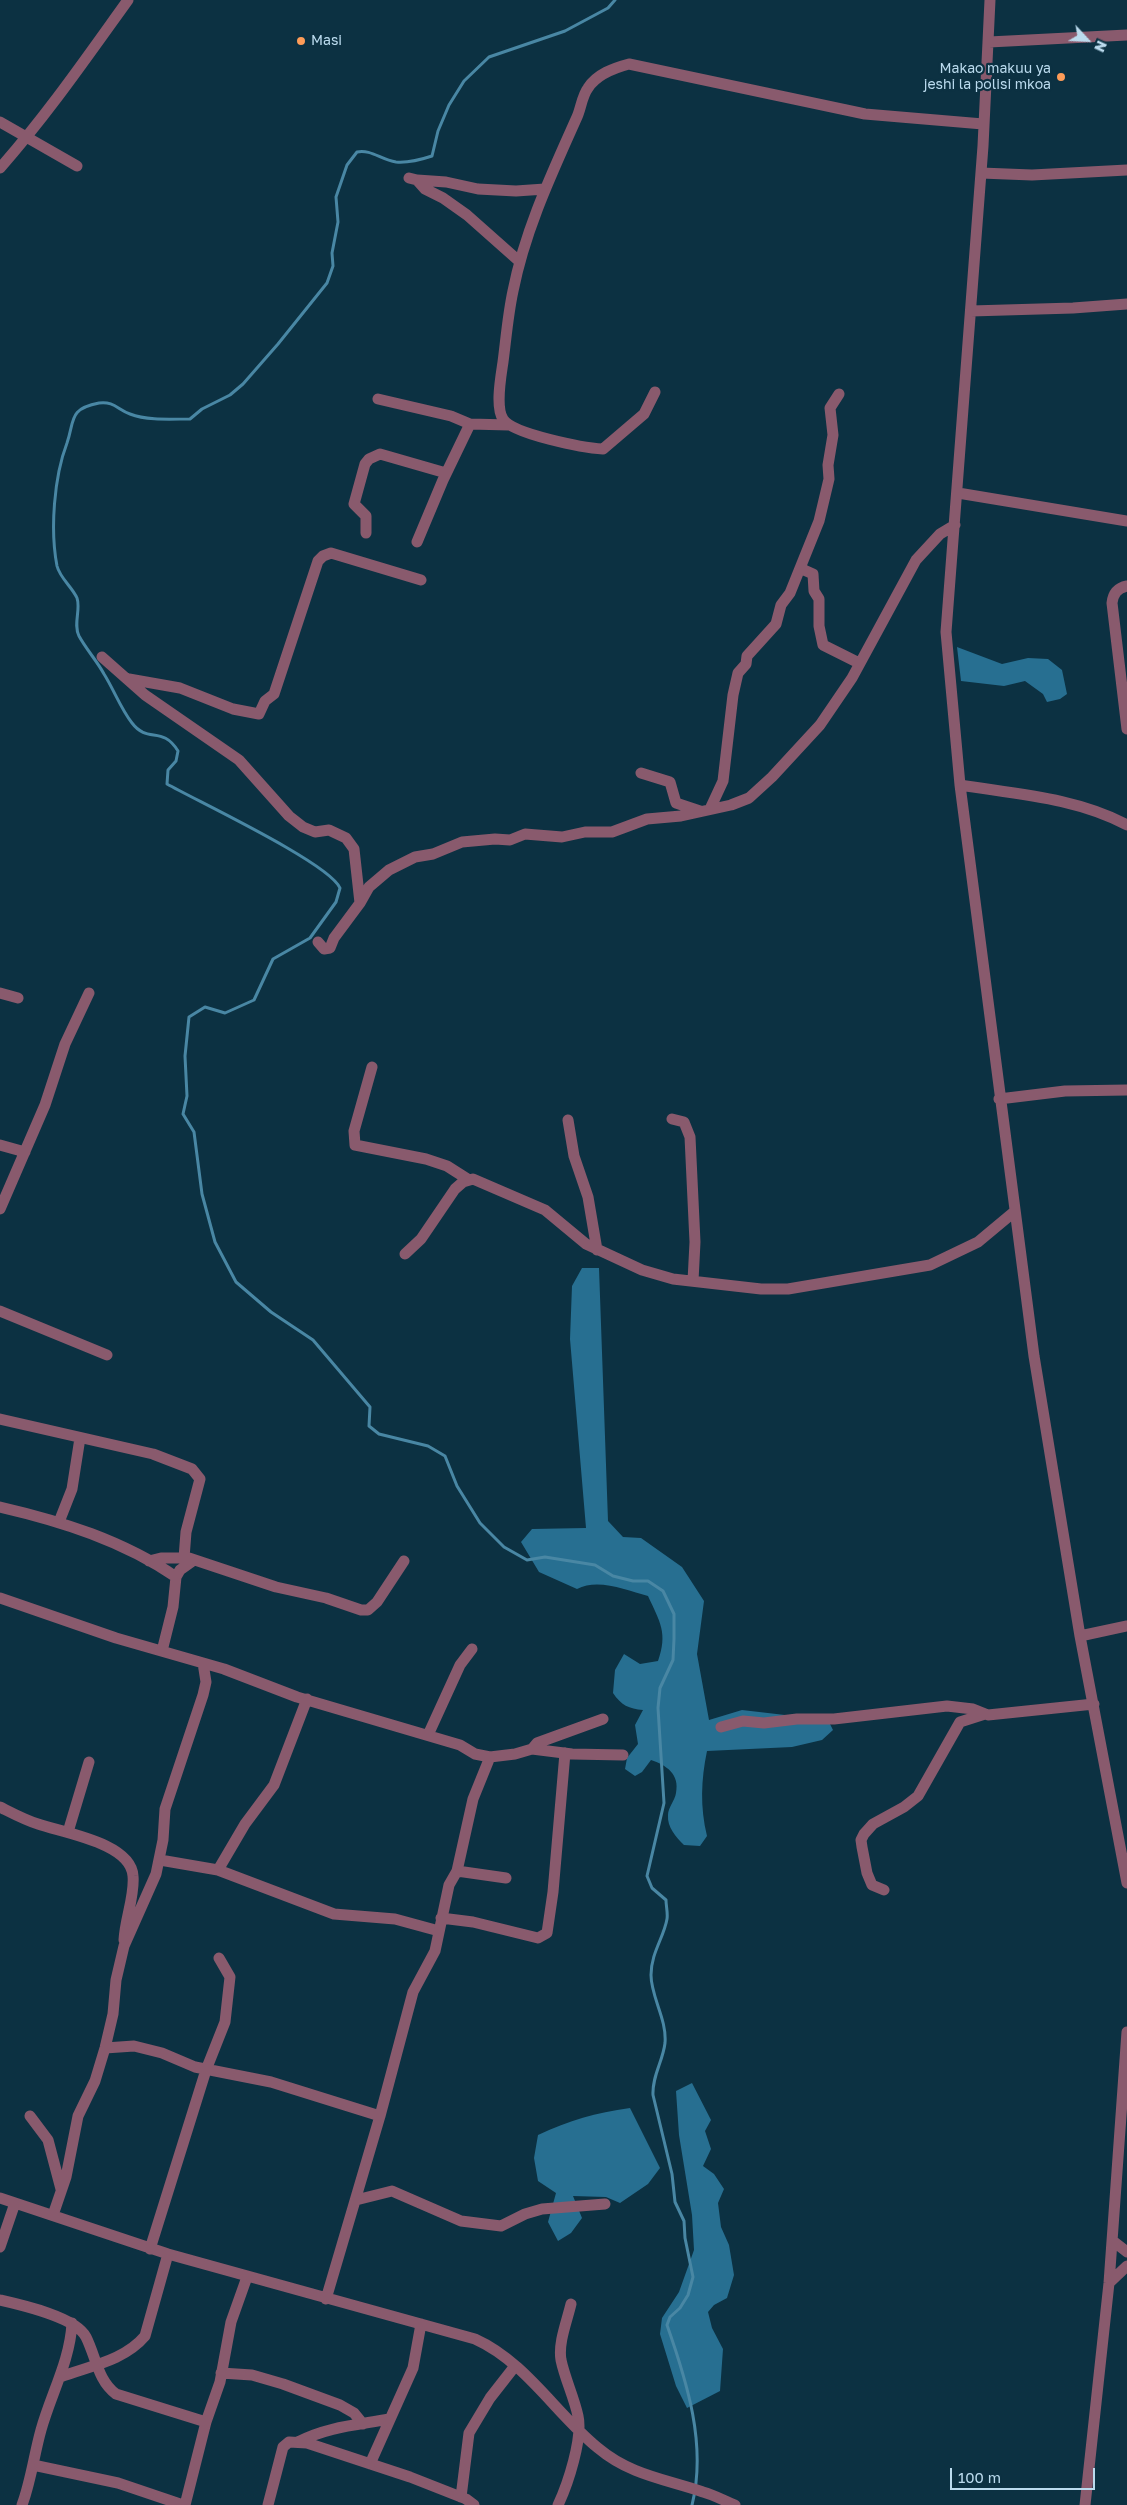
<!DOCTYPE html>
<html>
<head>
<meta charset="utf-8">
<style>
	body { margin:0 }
	#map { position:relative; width:1127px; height:2505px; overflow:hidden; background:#0c3142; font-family:"Golos Text",sans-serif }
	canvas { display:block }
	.north { position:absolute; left:1062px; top:15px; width:50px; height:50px; -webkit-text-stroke:4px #0c3142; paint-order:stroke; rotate:115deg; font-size:14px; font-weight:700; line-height:20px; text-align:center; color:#bbdbee }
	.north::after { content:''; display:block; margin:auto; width:18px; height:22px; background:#bbdbee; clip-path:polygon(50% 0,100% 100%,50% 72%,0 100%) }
	.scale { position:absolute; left:950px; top:2468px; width:145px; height:22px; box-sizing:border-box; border:2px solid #bbdbee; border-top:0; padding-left:6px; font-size:15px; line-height:18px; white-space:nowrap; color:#bbdbee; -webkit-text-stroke:4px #0c3142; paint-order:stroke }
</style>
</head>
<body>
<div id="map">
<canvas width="1127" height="2505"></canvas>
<div class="north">N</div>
<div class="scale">100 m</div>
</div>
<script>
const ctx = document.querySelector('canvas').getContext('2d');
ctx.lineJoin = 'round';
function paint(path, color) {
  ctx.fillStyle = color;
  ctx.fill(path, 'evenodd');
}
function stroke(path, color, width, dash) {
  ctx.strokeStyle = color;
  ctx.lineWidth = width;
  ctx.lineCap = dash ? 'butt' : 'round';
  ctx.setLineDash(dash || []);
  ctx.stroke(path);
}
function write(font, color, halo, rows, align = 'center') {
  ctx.font = font + ' "Golos Text",sans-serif';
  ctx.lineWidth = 4.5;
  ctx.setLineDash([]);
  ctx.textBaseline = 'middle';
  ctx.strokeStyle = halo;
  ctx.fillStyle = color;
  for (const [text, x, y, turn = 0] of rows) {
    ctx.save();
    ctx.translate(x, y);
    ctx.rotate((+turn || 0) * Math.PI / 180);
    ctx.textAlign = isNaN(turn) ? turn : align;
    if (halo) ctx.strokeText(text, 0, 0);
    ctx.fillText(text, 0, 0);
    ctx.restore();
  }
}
paint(new Path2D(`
	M 957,647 L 1002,664 L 1028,658 L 1048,659 L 1062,670 L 1067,694 L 1060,699 L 1047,702 L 1043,694 L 1025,681 L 1004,686 L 961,681 Z
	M 582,1268 L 599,1268 L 608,1521 L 623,1537 L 641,1538 L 682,1567 L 704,1601 L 697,1654 L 709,1720 L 742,1710 L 828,1720 L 833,1730 L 822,1740 L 792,1747 L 707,1751 C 701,1780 700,1807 707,1836 L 700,1846 L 684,1845 C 676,1837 667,1827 668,1815 C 668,1808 675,1800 676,1793 C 680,1774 666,1765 651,1760 L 642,1772 L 635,1776 L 625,1769 L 627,1758 L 638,1744 L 635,1725 L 643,1710 C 629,1709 621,1705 613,1693 L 615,1670 L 624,1654 L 640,1664 L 658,1661 C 668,1633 660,1622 648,1596 C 626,1590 598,1578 577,1589 L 539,1572 L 521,1542 L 532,1529 L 586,1528 L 570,1339 L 572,1286 Z
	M 692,2083 L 711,2120 L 705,2131 L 711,2149 L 703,2166 L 714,2174 L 724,2189 L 718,2203 L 721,2227 L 729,2245 L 734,2275 L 727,2298 L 714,2305 L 708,2312 L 712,2328 L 723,2349 L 720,2391 L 687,2408 L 676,2386 L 660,2334 L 662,2318 L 679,2292 L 694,2250 L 692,2215 L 679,2135 L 676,2091 Z
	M 630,2108 L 660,2168 L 648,2184 L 620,2203 L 606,2197 L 573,2196 L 582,2218 L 571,2233 L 558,2241 L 548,2222 L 556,2193 L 538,2181 L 534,2158 L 538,2135 C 570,2120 595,2113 630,2108 Z`), '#276f91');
stroke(new Path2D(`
	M 615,0 L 608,8 L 565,31 L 489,57 L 464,81 L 449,105 L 438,131 L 432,156 C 420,160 408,163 396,162 C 381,160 371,149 357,152 L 347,165 L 336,197 L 338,222 L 332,253 L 333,266 L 327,283 L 278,344 L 243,384 L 230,395 L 202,409 L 190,419 C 172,419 148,421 130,414 C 118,410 114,401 99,403 C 68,409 75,420 67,443 C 54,477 50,530 57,566 C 60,578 72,587 77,598 C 81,609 73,624 79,636 C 86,649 97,661 104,674 C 114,690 121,709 132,723 C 148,744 162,725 178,751 L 176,761 L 168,770 L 167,784 C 199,802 329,863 340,888 L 336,902 L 310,938 L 273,959 L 254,1000 L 225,1013 L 205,1007 L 189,1017 L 185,1056 L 187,1096 L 183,1114 L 194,1132 L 202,1194 L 215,1242 L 236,1282 L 271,1312 L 313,1340 L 370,1407 L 369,1426 L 379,1434 L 428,1446 L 445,1456 L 457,1486 L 480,1523 L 504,1547 L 527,1560 L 545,1557 L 595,1565 L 613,1576 L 633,1581 L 648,1581 L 663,1591 L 674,1614 L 674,1639 L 673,1660 L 660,1688 L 658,1708 L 664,1803 L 647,1876 L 652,1888 L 666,1900 C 666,1906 668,1913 667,1919 C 664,1937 651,1953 651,1975 C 651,1997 667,2019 665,2043 C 663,2061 652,2076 653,2095 L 672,2174 L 675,2202 L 684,2221 L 685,2238 L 693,2277 L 688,2295 L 680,2308 L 670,2317 L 667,2325 C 687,2382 707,2445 692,2505`), '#4987a4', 3);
stroke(new Path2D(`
	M 990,0 L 983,146 L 946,632 L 960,785 L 1034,1356 L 1080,1636 L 1127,1883
	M 989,42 L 1127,35
	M 0,122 L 77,166
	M 0,168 C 47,115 87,57 128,0
	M 981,173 L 1032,175 L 1127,170
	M 409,178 L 417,180 L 425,189 L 443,198 L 467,215 L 520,262
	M 417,180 L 446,182 L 478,189 L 516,191 L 545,189
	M 971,311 L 1073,308 L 1127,304
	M 655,392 L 644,414 L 603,449 C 584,448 512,434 503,419 C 495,407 501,376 503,362 C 506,339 508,314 513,291 C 525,230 552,173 577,117 C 581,108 582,96 588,88 C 597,74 614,68 629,64 L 865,114 L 983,124
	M 378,399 L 451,416 L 470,424 L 509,425
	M 958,493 L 1127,521
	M 366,533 L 366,516 L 354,504 L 365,464 L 369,459 L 380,454 L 446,473
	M 417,542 L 443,480 L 470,424
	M 801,566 L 804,570 L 813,574 L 814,591 L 819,599 L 819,626 L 823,645 L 859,663
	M 1127,586 C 1117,588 1113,594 1112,603 L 1127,729
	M 102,657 L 145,695 L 239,760 L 289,816 L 303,827 L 315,832 L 329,830 L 346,838 L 354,849 L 360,903
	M 129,679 L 180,688 L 233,709 L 259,714 L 265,701 L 274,694 L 318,561 L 323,556 L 331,553 L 421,580
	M 641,773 L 670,782 L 676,803 L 700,811
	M 960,785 C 1016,794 1077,798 1127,825
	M 710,809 L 723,781 L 733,695 L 738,673 L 746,664 L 747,656 L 776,624 L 781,605 L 790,593 L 819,521 L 829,479 L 828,465 L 833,435 L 830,408 L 839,394
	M 318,942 L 324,949 L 330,948 L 334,938 L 360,903 L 369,887 L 389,870 L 415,857 L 433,854 L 462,842 L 495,839 L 510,840 L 525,834 L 562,837 L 585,832 L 612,832 L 647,819 L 681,816 L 731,805 L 749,798 L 772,777 L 820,725 L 852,678 L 916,560 L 940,534 L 955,525
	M 0,993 L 18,998
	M 372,1067 L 354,1131 L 355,1145 L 426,1159 L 447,1166 L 469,1180
	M 999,1099 L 1065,1091 L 1127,1090
	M 672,1119 L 684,1122 L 690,1137 L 695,1242 L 693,1281
	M 568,1120 L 574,1156 L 588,1197 L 597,1250
	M 0,1145 L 25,1152
	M 0,1209 L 45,1105 L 65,1044 L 89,993
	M 405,1254 L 421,1239 L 455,1189 L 463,1182 L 473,1179 L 545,1210 L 586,1244 L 642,1270 L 673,1279 L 761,1289 L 788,1289 L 930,1265 L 978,1242 L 1014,1212
	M 0,1311 L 107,1355
	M 0,1419 L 153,1454 L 192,1469 L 200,1479 L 186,1532 L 184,1558
	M 0,1507 C 61,1521 124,1541 176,1577
	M 59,1522 L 72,1489 L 80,1438
	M 149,1561 L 161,1558 L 189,1558 L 276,1587 L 326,1598 L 361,1610 L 368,1610 L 377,1602 L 404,1561
	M 0,1598 L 116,1638 L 224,1669 L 297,1697 L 460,1745 L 475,1754 L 490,1757 L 473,1799 L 457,1871 L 449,1885 L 435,1951 L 413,1992 L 380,2116 L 326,2299
	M 1080,1636 L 1127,1626
	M 162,1651 L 173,1607 L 176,1577 L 180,1570 L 194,1560
	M 721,1727 L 743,1721 L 764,1723 L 797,1719 L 834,1719 L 947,1706 L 973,1709 L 988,1715 L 1094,1704
	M 428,1735 L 460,1665 L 472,1649
	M 532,1749 L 537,1743 L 603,1719
	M 490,1757 L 515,1754 L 532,1749 L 572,1754 L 623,1755
	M 0,1807 C 12,1813 25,1820 38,1824 C 64,1833 131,1843 133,1876 C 135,1895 125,1919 124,1940
	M 68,1832 L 89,1762
	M 160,1860 L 218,1870 L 334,1914 L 395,1919 L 439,1931
	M 218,1870 L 245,1824 L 274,1785 L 307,1699
	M 457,1871 L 506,1878
	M 884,1890 L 872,1885 L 867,1873 L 862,1847 L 861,1840 L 864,1834 L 873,1824 L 904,1807 L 918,1796 L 960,1722 L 985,1714
	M 441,1918 L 473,1922 L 538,1938 L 547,1933 L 553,1892 L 565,1753
	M 105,2048 L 134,2046 L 162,2053 L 195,2067 L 271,2082 L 380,2116
	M 30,2116 L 48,2140 L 61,2189
	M 0,2198 L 168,2254 L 475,2339 C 526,2362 556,2414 598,2448 C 630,2475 665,2479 703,2492 C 714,2495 725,2501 735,2505
	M 356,2200 L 392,2191 L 461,2221 L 501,2226 L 525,2214 L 542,2209 L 605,2204
	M 53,2215 L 66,2177 L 78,2116 L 95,2081 L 105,2048 L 113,2014 L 116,1980 L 124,1946 L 156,1874 L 163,1840 L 165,1809 L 203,1695 L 206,1682 L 203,1663
	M 1113,2241 L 1127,2252
	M 0,2247 L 15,2203
	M 150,2249 L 206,2070 L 225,2022 L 230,1977 L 219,1958
	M 1109,2283 L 1127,2266
	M 0,2300 C 22,2305 76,2317 86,2337 C 96,2357 98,2381 116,2394 L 206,2422
	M 221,2373 L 252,2375 L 283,2384 L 340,2405 L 354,2413 L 363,2424
	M 60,2377 C 89,2366 124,2361 145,2336 L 168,2254
	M 298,2442 C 327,2427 357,2425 389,2419
	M 370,2464 L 413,2368 L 421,2324
	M 33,2465 L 118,2483 L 183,2505
	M 461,2497 L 469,2433 L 490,2398 L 515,2366
	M 22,2505 C 31,2481 34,2455 41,2430 C 51,2394 70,2361 72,2323
	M 185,2505 L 206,2422 L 220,2382 L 231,2322 L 247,2277
	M 268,2505 L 283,2447 L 289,2442 L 307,2443 L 410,2477 L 466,2499 L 474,2505
	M 558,2505 C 568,2484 583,2438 578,2416 C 574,2397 565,2379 561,2360 C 558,2343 567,2321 571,2304
	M 1085,2505 L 1109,2283 L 1127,2032`), '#895a6d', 11);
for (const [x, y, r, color] of [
	[301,41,5,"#fe9c58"],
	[1061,77,5,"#fe9c58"]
]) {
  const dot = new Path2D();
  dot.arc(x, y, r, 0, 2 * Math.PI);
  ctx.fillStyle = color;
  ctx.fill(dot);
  stroke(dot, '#0c3142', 2);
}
write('14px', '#bbdbee', '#0c3142', [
	["Masi",311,41],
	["Makao makuu ya",1051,69,"right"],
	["jeshi la polisi mkoa",1051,85,"right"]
], 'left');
</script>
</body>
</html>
